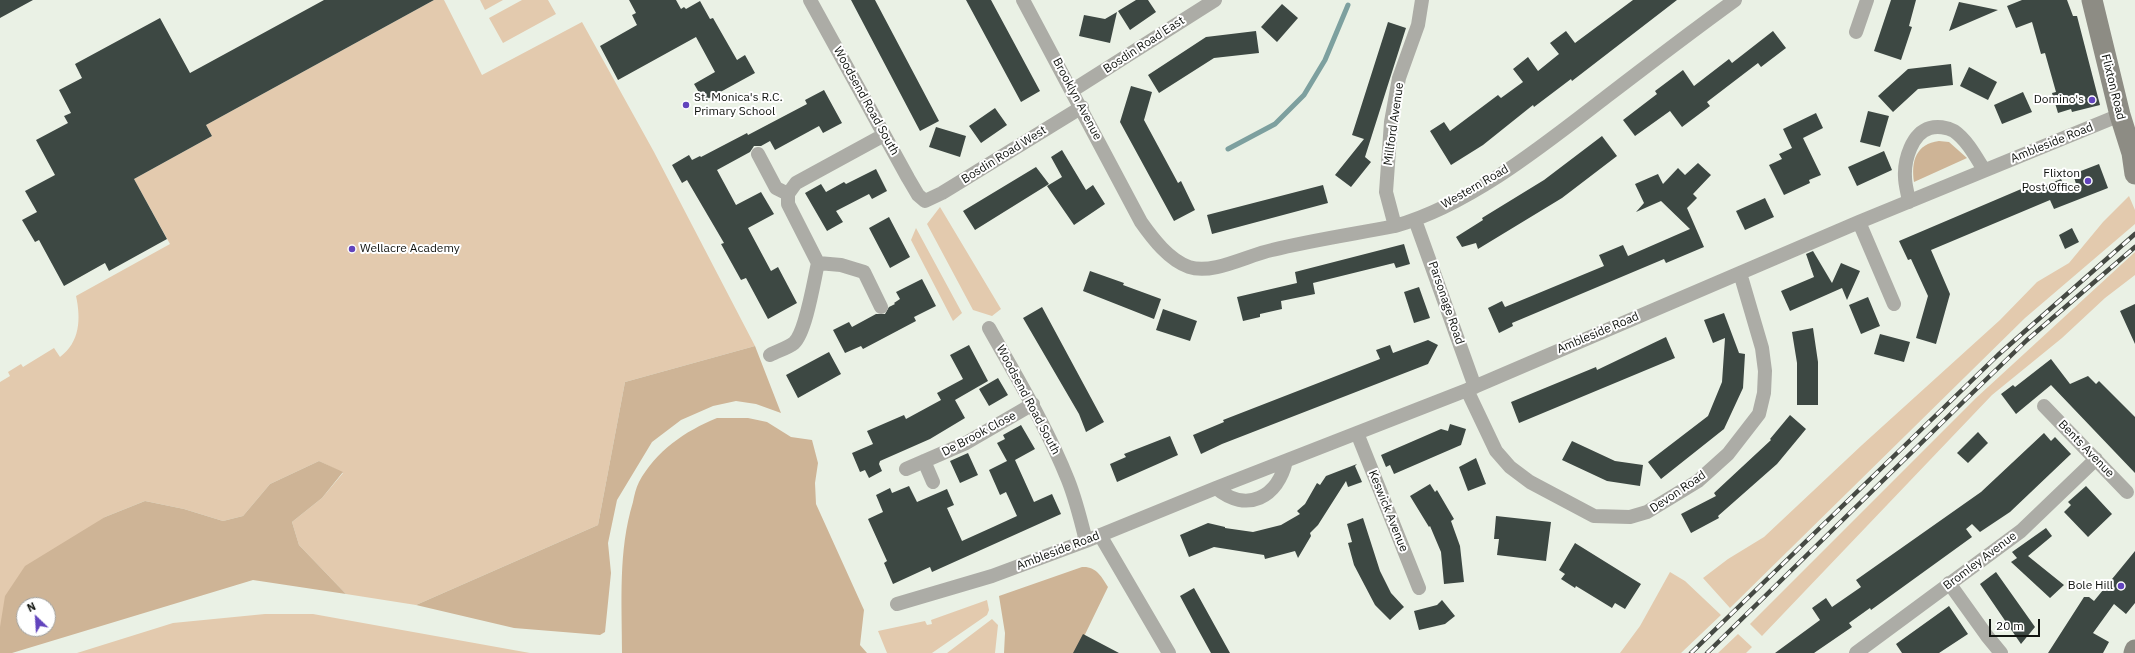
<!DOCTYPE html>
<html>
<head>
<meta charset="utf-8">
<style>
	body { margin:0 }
	#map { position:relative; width:2135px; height:653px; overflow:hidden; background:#eaf1e5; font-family:"IBM Plex Sans",sans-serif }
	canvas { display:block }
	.north { position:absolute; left:16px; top:597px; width:40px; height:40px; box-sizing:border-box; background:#fff; border:1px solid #a0a19f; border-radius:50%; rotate:335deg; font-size:11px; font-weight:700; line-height:16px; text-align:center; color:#111410 }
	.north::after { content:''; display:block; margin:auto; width:14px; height:18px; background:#6244bd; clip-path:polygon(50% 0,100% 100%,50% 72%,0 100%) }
	.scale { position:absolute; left:1989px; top:619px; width:51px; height:18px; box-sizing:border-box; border:2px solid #111410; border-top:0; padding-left:5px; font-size:12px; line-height:14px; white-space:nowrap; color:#111410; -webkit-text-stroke:3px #fff; paint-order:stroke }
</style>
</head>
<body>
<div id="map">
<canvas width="2135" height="653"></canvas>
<div class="north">N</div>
<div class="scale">20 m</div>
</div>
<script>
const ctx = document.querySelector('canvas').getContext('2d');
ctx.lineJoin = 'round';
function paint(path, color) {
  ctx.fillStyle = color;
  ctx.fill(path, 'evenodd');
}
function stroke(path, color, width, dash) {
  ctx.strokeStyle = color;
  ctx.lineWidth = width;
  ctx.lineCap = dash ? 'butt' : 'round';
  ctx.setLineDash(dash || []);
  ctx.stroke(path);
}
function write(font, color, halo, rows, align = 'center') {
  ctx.font = font + ' "IBM Plex Sans",sans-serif';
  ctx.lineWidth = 4;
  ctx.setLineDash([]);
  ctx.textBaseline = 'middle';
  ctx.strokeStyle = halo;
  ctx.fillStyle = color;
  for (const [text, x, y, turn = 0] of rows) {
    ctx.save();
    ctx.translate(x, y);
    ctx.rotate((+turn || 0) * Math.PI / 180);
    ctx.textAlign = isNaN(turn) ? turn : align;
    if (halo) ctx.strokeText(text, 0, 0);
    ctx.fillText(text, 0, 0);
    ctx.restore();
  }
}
paint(new Path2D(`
	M 434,0 L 444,0 L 482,75 L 582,22 L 654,152 L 755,346 L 625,382 L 598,525 L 416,605 L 346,594 L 299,545 L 292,522 L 322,498 L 343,473 L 319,461 L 270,484 L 243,516 L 223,521 L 184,509 L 145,501 L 105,517 L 0,627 L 0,382 L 10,376 L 8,372 L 21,364 L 23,367 L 54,348 L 60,357 C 80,342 81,319 76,296 L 170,244 L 134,179 L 212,136 L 206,125 Z
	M 480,0 L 503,0 L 485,10 Z
	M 522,0 L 548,0 L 556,14 L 503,43 L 489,18 Z
	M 2129,196 L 2135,210 L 2135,224 L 2025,318 L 1730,608 L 1703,578 L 1728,559 L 1764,537 L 1862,445 L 2000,320 L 2037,282 L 2069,263 L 2103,222 Z
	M 940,207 L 1001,309 L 992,316 L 973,310 L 927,224 Z
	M 916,228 L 962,313 L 953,321 L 911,240 Z
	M 2135,252 L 2135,275 L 2105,298 L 2062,338 L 1992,395 L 1762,636 L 1750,624 L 1976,398 Z
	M 1670,572 L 1685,581 L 1721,615 L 1681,653 L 1620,653 L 1640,626 Z
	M 987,600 L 989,610 L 987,615 L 932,653 L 887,653 L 878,631 L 925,621 L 927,625 L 932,624 L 931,620 Z
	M 265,614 L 313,614 L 530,653 L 77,653 L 173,623 Z
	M 992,619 L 998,625 L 995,653 L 947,653 Z
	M 1738,634 L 1752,647 L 1746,653 L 1718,653 Z`), '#e3caae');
paint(new Path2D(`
	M 1939,141 L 1949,142 L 1967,158 L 1914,182 C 1911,161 1916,144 1939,141 Z
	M 755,346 L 781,413 L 756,404 L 736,401 L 713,406 L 681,420 L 652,442 L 617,500 L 608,543 L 611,573 L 605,632 L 600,635 L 514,628 L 416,605 L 598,525 L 625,382 Z
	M 717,418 L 748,418 L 767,422 L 791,437 L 812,440 L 818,463 L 815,483 L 816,504 L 864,610 L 860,645 L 867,653 L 622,653 C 622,602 618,551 633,502 C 634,496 636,488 639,482 C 656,451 685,431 717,418 Z
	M 319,461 L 343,472 L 322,498 L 292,522 L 299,545 L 346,594 L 253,580 L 12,653 L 0,653 L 0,627 L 5,596 L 25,566 L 105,517 L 145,501 L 184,509 L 223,521 L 243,516 L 270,484 ZM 24,605 L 48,605 L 48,629 L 24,629 Z
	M 1082,567 C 1096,566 1102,577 1108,587 L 1076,653 L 1004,653 L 1005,633 L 999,596 Z`), '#ceb496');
stroke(new Path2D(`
	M 1228,149 L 1275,124 L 1304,95 L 1325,60 L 1348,5`), '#7da09f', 5);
paint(new Path2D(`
	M 0,0 L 33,0 L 0,18 Z
	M 324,0 L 434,0 L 206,125 L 212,136 L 134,179 L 167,239 L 109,271 L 105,263 L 64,286 L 39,240 L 35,242 L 22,220 L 37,212 L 25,191 L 55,175 L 36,140 L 68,123 L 64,116 L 71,113 L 59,90 L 82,78 L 75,64 L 160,18 L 190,73 Z
	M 629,0 L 676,0 L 681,9 L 684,7 L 686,9 L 700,1 L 710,19 L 713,18 L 737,60 L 745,55 L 755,73 L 704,101 L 694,84 L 715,72 L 696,37 L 618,80 L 600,46 L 637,25 L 632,15 L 636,13 Z
	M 851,0 L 875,0 L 939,121 L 920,131 Z
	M 966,0 L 991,0 L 1040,91 L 1021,102 Z
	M 1136,0 L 1148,0 L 1156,12 L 1130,30 L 1118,11 Z
	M 1633,0 L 1677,0 L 1572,81 L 1571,79 L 1534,107 L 1533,105 L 1483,145 L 1451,165 L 1430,131 L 1444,122 L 1450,131 L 1498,95 L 1501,98 L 1523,82 L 1513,69 L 1528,57 L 1538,71 L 1559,54 L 1550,43 L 1566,31 L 1575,43 Z
	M 1891,0 L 1916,0 L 1909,26 L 1912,27 L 1901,60 L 1874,51 Z
	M 2022,0 L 2067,0 L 2073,16 L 2077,16 L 2100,105 L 2072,112 L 2071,109 L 2058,113 L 2052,93 L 2056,92 L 2045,53 L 2041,54 L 2032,22 L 2016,28 L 2007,6 Z
	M 1959,2 L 1998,10 L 1949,31 Z
	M 1282,4 L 1298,18 L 1277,42 L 1261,27 Z
	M 1117,12 L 1110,43 L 1079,36 L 1084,15 L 1105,19 Z
	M 1388,22 L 1406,28 L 1365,157 L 1371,162 L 1351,187 L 1335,175 L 1364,139 L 1352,135 Z
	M 1256,31 L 1259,53 L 1214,58 L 1159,93 L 1148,75 L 1206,37 Z
	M 1773,31 L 1786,48 L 1761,67 L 1758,63 L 1707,102 L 1710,106 L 1682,127 L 1670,111 L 1635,136 L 1623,120 L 1657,94 L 1655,91 L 1683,70 L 1694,86 L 1729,59 L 1732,63 Z
	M 1951,64 L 1953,85 L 1918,89 L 1893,112 L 1878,96 L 1908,69 Z
	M 1969,67 L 1997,82 L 1988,100 L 1960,86 Z
	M 1131,86 L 1152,92 L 1144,120 L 1178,183 L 1181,181 L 1195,210 L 1174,221 L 1120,122 Z
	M 824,90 L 842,123 L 823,133 L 819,126 L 775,150 L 770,141 L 761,146 L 754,146 L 750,152 L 717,170 L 736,205 L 761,192 L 774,214 L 748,228 L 771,271 L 778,267 L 797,303 L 768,319 L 746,278 L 741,280 L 721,244 L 724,243 L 687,180 L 682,183 L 672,165 L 689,155 L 692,160 L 700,156 L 701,157 L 747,133 L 748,135 L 807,104 L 805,100 Z
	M 2023,92 L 2032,112 L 2002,124 L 1994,105 Z
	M 995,108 L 1007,125 L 981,143 L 969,126 Z
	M 1868,111 L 1889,116 L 1880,147 L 1860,142 Z
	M 1816,113 L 1823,128 L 1803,138 L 1821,175 L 1809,180 L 1810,183 L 1784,195 L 1769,165 L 1782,159 L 1779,154 L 1792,148 L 1783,129 Z
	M 936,127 L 966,136 L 960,157 L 929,147 Z
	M 1602,136 L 1617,156 L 1562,198 L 1478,249 L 1476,243 L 1462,247 L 1456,237 L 1483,220 L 1482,218 L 1544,180 Z
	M 1062,150 L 1086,190 L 1093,185 L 1105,204 L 1074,225 L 1047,186 L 1062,177 L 1051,157 Z
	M 1884,151 L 1892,170 L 1857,186 L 1848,167 Z
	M 1698,163 L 1711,175 L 1693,194 L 1697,198 L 1687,208 L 1704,247 L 1666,263 L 1664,259 L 1512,323 L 1513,326 L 1499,333 L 1488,308 L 1502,301 L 1505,307 L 1604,266 L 1599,255 L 1623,245 L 1628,256 L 1690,229 L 1661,201 L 1636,212 L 1644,203 L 1635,184 L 1658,174 L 1663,184 L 1678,168 L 1685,175 Z
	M 2099,164 L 2108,188 L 2054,209 L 2050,200 L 1931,250 L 1950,294 L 1936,344 L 1916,338 L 1928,296 L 1911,259 L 1908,260 L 1899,241 L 2033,184 L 2036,189 L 2061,179 L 2067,191 L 2077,187 L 2073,174 Z
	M 1036,167 L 1049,184 L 975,230 L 963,211 Z
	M 876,169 L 887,191 L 872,199 L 869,194 L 836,211 L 843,222 L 827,231 L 805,193 L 821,184 L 826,192 L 844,182 L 846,184 Z
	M 1323,185 L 1328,203 L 1212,234 L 1207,215 Z
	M 1765,198 L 1774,217 L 1745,230 L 1736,211 Z
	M 889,217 L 910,257 L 890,268 L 869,228 Z
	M 2072,228 L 2079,242 L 2065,249 L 2059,235 Z
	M 1404,244 L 1410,264 L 1396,268 L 1394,263 L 1313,283 L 1315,294 L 1281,301 L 1282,309 L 1260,314 L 1260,317 L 1243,321 L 1237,297 L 1297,283 L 1295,272 Z
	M 1813,251 L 1832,283 L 1841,263 L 1860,271 L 1847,300 L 1842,288 L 1790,311 L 1781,291 L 1814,277 L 1806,254 Z
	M 1090,271 L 1124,283 L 1123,285 L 1161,299 L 1154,319 L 1083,291 Z
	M 922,279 L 936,306 L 914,317 L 916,321 L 863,349 L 861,346 L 845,353 L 833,330 L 849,322 L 852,327 L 876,314 L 885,314 L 889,307 L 895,304 L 894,303 L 900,299 L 896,292 Z
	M 1419,287 L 1430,318 L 1414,323 L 1404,292 Z
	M 1868,297 L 1880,326 L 1861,334 L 1849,305 Z
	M 2135,304 L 2135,344 L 2120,311 Z
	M 1042,307 L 1104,422 L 1086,432 L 1079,414 L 1023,318 Z
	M 1163,309 L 1197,321 L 1190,341 L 1156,330 Z
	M 1724,313 L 1739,353 L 1745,354 L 1743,388 L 1724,429 L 1661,479 L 1648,462 L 1708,416 L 1722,382 L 1725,338 L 1713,343 L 1704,320 Z
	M 1813,328 L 1818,362 L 1818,405 L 1797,405 L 1797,363 L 1792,332 Z
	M 1880,334 L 1910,342 L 1904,362 L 1874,354 Z
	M 1666,337 L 1675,358 L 1519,423 L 1511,402 L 1596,367 L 1597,370 Z
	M 1428,340 L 1438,345 L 1428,364 L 1222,444 L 1201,454 L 1193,435 L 1224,422 L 1223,420 L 1380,359 L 1376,350 L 1390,345 L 1393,353 Z
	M 969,345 L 988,381 L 955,400 L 965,418 L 930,439 L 880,461 L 879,464 L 882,471 L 869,478 L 865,470 L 860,472 L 852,453 L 873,444 L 867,431 L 904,415 L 906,419 L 941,400 L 937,393 L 963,379 L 950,355 Z
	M 829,352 L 841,374 L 798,398 L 786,375 Z
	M 2051,359 L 2070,384 L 2088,376 L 2096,384 L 2099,381 L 2135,417 L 2135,473 L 2051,385 L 2016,414 L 2001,394 L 2013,385 L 2015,387 Z
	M 998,378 L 1008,395 L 989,406 L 979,389 Z
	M 1790,415 L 1806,429 L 1777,464 L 1718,516 L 1719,518 L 1691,533 L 1681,514 L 1716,496 L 1714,493 L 1771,440 L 1770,439 Z
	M 1450,424 L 1466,429 L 1461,445 L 1394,474 L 1390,465 L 1386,467 L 1381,455 L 1441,429 L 1448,431 Z
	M 1021,425 L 1035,449 L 1015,460 L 1034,502 L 1052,494 L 1061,514 L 932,572 L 930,567 L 893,584 L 884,563 L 887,561 L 868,519 L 883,512 L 876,495 L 890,488 L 892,493 L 909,486 L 917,502 L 947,489 L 954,505 L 947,508 L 962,541 L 993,527 L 1017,516 L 1006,492 L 1000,495 L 989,470 L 1007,461 L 997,443 L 1005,439 L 1003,435 Z
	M 1978,432 L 1988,443 L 1968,463 L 1957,453 Z
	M 2044,433 L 2051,441 L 2055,437 L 2071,454 L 2010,512 L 1980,532 L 1972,524 L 1966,529 L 1972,537 L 1871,610 L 1870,608 L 1849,623 L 1852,627 L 1814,653 L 1775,653 L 1820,620 L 1812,608 L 1826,598 L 1832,607 L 1861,587 L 1856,580 L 1981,492 Z
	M 1170,436 L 1178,455 L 1117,482 L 1110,464 L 1126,457 L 1124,454 Z
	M 1572,441 L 1615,461 L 1643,465 L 1640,486 L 1607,481 L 1562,460 Z
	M 968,453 L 978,475 L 960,483 L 950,461 Z
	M 1476,458 L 1486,484 L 1468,491 L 1459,467 Z
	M 1357,464 L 1355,466 L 1362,482 L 1348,487 L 1346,481 L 1318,525 L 1310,533 L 1311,536 L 1298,558 L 1295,551 L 1265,559 L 1264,555 L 1214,547 L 1189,557 L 1180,535 L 1208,523 L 1225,527 L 1225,528 L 1253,532 L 1281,525 L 1300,514 L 1297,511 L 1305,504 L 1317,483 L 1320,485 L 1326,476 Z
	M 1430,484 L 1435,492 L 1437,490 L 1454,519 L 1451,521 L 1460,546 L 1464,582 L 1444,584 L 1441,552 L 1430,526 L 1429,527 L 1410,496 Z
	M 2086,486 L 2112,514 L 2088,537 L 2064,512 L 2071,505 L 2068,502 Z
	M 1496,516 L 1551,522 L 1546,561 L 1497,555 L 1499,539 L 1494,539 Z
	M 1363,518 L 1380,571 L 1391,593 L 1404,607 L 1390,620 L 1375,605 L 1354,565 L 1348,543 L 1352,542 L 1347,524 Z
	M 2046,528 L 2052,536 L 2028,556 L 2064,585 L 2050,598 L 2011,562 L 2017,558 L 2012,552 Z
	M 1575,543 L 1641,584 L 1625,609 L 1615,603 L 1612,608 L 1576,586 L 1575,588 L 1561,579 L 1565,574 L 1559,570 Z
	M 2135,551 L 2135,603 L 2126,614 L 2114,604 L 2093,633 L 2109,642 L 2103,653 L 2048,653 L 2084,597 L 2089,597 L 2094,601 Z
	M 1996,572 L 2035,627 L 2021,644 L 1980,584 Z
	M 1194,588 L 1215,626 L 1230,653 L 1211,653 L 1195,624 L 1180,596 Z
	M 1442,600 L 1455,616 L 1445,624 L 1419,630 L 1414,611 L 1437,605 Z
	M 1949,606 L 1968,634 L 1939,653 L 1902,653 L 1896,644 Z
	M 1083,634 L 1119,653 L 1073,653 Z`), '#3d4843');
stroke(new Path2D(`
	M 810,0 L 908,178 L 918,195 L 925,201 L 942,193 L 1082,107
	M 1023,0 L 1141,222 C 1153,239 1169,260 1189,267 C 1213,275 1248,255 1272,250 C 1312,240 1354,234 1395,226 C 1470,205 1545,144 1606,97 C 1649,64 1691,32 1735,0
	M 1856,32 L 1867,0
	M 1073,90 L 1215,0
	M 758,154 L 776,188 L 788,194 L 788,204 L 818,263 C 814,280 806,332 794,343 C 788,348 777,351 770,355
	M 788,194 L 796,183 L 884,135
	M 1909,202 C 1908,194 1905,185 1905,177 C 1904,160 1912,133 1930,128 C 1937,126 1947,127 1954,131 C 1967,140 1976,157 1984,170
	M 1415,220 L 1475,387
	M 1859,222 L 1894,304
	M 1395,226 L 1386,192 L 1391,122 L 1399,78 L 1418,25 L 1422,0
	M 818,263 L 841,265 L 864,272 L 881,307
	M 989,328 C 1017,378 1047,427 1068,480 C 1076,500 1081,521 1086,541
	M 1467,390 L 1496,451 L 1510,467 L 1530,482 L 1594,516 L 1630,517 L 1647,512 L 1698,481 L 1728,454 L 1759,414 L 1764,393 L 1765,371 L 1762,348 L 1740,273
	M 2044,406 L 2127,492
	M 1357,433 L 1419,588
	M 924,461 L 933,482
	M 906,469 L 966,443 L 1033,404
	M 1216,488 C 1247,514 1278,497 1286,461
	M 1100,535 L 1169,653
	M 1949,583 L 1987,636 L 2001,653
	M 897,604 L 992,576 L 1086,541 L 1216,488 L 1467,390 L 1859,222 L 2120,115
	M 1856,653 L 2021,531 L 2096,459`), '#acaca6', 14);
stroke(new Path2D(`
	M 2092,0 L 2120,115 L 2132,153 L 2135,174
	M 2134,653 L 2135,650`), '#8d8c84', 21);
const rail = new Path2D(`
	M 1691,653 L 1998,355 L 2135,234
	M 1707,653 L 1963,402 L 2027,340 L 2135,247`);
stroke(rail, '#454943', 4.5);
stroke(rail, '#fff', 3, [9]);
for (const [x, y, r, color] of [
	[2092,100,4,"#6244bd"],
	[686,105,4,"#6244bd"],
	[2088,181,4,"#6244bd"],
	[352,249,4,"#6244bd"],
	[2121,586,4,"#6244bd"]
]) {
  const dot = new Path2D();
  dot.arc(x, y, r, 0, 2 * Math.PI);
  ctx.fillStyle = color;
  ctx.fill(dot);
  stroke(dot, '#fff', 1.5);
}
write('12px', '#111410', '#fff', [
	["Bosdin Road East",1144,45,-33],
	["Flixton Road",2113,87,76],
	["Brooklyn Avenue",1077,99,62],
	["Woodsend Road South",866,101,61],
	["Millford Avenue",1394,124,-82],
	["Ambleside Road",2052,143,-22],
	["Bosdin Road West",1004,155,-32],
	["Western Road",1475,187,-30],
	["Parsonage Road",1446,303,71],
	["Ambleside Road",1598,333,-23],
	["Woodsend Road South",1028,400,62],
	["De Brook Close",979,434,-28],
	["Bents Avenue",2086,449,46],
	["Devon Road",1678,492,-34],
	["Keswick Avenue",1388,511,68],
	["Ambleside Road",1058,551,-21],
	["Bromley Avenue",1980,561,-37]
]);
write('12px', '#111410', '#fff', [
	["St. Monica's R.C.",694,98,"left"],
	["Primary School",694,112,"left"],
	["Domino's",2084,100],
	["Flixton",2080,174],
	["Post Office",2080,188],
	["Wellacre Academy",360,249,"left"],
	["Bole Hill",2113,586]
], 'right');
</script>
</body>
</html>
